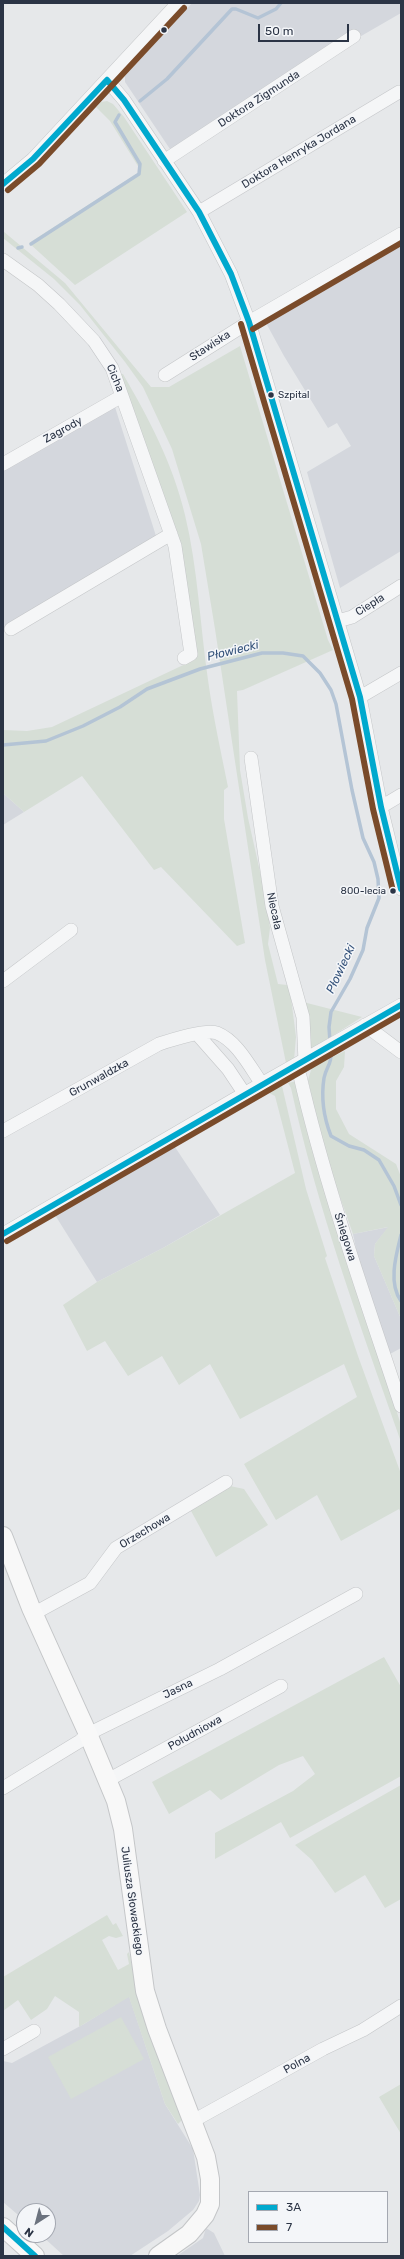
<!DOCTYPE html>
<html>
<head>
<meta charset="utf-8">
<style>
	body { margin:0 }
	#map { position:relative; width:404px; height:2259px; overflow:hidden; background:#e6e8ea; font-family:Rubik,sans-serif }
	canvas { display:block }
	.frame { position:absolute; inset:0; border:4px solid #2b3445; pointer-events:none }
	.legend { position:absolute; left:248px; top:2191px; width:140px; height:52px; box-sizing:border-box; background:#f4f6f9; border:1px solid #a4a8b1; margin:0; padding:5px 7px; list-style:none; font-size:12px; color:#2b3445 }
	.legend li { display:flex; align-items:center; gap:8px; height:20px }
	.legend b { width:20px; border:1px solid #a4a8b1 }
	.north { position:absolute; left:16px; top:2203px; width:40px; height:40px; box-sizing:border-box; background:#f4f6f9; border:1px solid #a4a8b1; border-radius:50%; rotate:216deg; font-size:11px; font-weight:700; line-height:16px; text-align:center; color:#2b3445 }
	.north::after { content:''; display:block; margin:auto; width:14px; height:18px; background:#6c737f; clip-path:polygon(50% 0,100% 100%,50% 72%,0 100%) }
	.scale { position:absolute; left:258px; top:24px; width:91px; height:18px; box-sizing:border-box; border:2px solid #2b3445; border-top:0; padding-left:5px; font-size:12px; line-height:14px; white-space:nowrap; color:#2b3445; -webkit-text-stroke:3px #f4f6f9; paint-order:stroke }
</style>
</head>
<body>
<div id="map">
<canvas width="404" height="2259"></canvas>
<div class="frame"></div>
<ul class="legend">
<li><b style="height:5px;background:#00a9ce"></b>3A</li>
<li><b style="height:5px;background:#7a4b2a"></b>7</li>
</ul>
<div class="north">N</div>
<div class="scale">50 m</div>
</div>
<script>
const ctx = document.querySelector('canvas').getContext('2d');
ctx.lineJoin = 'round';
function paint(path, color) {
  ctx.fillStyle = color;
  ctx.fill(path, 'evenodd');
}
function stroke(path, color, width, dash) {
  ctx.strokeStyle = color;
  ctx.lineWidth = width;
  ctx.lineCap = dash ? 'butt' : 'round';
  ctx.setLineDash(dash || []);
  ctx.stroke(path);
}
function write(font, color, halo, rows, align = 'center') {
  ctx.font = font + ' Rubik,sans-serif';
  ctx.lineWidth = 3;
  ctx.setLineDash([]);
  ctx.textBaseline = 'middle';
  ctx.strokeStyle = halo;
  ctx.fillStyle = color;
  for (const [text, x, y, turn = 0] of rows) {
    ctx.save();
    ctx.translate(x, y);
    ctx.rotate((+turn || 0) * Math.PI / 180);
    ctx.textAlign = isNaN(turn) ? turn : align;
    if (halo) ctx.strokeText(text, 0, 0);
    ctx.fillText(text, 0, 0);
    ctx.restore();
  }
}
paint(new Path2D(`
	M 192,3 L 401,3 L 401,13 L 356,39 L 176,158 L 125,82 L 125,76 Z
	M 401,244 L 401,551 L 340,588 L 307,472 L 351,446 L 337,423 L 328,428 L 284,356 L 266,323 Z
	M 115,407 L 156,536 L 25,615 L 3,632 L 3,460 Z
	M 3,793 L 24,812 L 3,825 Z
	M 175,1147 L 220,1215 L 163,1248 L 97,1282 L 55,1215 Z
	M 389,1227 L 375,1244 L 374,1256 L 401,1319 L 401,1348 L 390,1354 L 359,1263 L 353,1234 Z
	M 129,1996 L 165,2104 L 193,2149 L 200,2195 L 199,2201 L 193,2210 L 168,2231 L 130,2256 L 64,2256 L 41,2235 L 48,2235 L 48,2211 L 24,2211 L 24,2220 L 3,2202 L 3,2061 L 12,2063 L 84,2024 Z
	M 206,2228 L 214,2233 L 225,2256 L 177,2256 L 203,2238 Z`), '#d4d7dd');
paint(new Path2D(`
	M 107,101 L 113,104 L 124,117 L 187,212 L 75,285 L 29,243 L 141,171 L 110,121 L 96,107 L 101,102 Z
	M 3,231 L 65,283 L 151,387 L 169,387 L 240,346 L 328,640 L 333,650 L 243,690 L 237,691 L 240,770 L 248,818 L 267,903 L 270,928 L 268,944 L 278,984 L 287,985 L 290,990 L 296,1037 L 294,1060 L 286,1063 L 265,960 L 215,629 L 201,544 L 172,449 L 143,387 L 125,362 L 80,305 L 54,279 L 3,238 Z
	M 121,374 L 123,374 C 149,419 173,464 185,515 C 198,569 200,625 208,680 C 213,716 221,752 228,787 L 224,790 L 224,819 L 245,943 L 237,946 L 161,867 L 154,870 L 82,776 L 24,812 L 3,793 L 3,730 L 27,731 L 52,727 L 196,659 L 183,564 Z
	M 303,1002 L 362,1017 L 307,1052 Z
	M 345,1051 L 344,1067 L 336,1081 L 336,1109 L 349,1134 L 396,1164 L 401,1177 L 401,1319 L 374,1256 L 375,1244 L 388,1227 L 353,1234 L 323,1149 L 308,1080 L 312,1067 Z
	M 296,1081 L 307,1131 L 401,1425 L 401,1442 C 360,1325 317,1208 291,1088 L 288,1083 Z
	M 282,1086 L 306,1189 L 327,1256 L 325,1258 L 358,1356 L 401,1474 L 401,1513 L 399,1509 L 341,1541 L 317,1495 L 276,1520 L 244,1464 L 357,1397 L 344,1364 L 240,1419 L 210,1364 L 179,1385 L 162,1356 L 128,1376 L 105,1341 L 87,1351 L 63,1305 L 97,1282 L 163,1248 L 295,1173 L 275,1096 L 267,1092 Z
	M 230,1486 L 244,1489 L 268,1525 L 216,1557 L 190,1509 Z
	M 384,1657 L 401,1687 L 401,1776 L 290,1838 L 281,1822 L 215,1859 L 215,1833 L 293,1791 L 315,1774 L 303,1756 L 279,1765 L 221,1800 L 210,1790 L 169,1814 L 152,1782 Z
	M 401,1785 L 401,1899 L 385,1908 L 365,1875 L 335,1893 L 312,1860 L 295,1845 Z
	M 107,1915 L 113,1925 L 116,1923 L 123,1936 L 116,1938 L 109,1936 L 102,1940 L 118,1970 L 129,1964 L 127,1954 L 129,1952 C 140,2011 160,2064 182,2120 L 178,2124 L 165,2104 L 129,1997 L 79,2027 L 79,2012 L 55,1996 L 47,2009 L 31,2020 L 18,2000 L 3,2011 L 3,1977 Z
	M 121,2017 L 144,2059 L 71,2099 L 48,2057 Z
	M 401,2084 L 401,2134 L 379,2097 Z`), '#d6ded6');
stroke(new Path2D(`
	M 140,101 L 167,79 L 232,9 L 236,9 L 258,18 L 276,9 L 281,3
	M 31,244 L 139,174 L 140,164 L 115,122 L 119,115
	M 18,248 L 22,247
	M 3,745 L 46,741 L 83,726 L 120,707 L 147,689 L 200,669 L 262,653 L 283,653 L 303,656 L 320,673 L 331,690 L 336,704 L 352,790 L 363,838 L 374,862 L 378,879 L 379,898 L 367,928 L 363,950 L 350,979 L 331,1012 L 329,1027 L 330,1042
	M 331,1048 C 332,1066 327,1064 324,1078 C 321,1097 324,1118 331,1136 L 349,1146 L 364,1150 L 379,1160 L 394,1186 L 401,1205
	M 401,1235 C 396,1255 388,1283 401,1301`), '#b4c4d5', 3.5);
const street = new Path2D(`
	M 107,80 L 124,100 L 199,212 L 231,274 L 249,322 L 360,697 L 381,807 L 401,889
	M 164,161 L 354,36
	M 3,184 L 33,159 L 178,3
	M 199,212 L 399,92
	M 3,260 L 38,285 L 59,304 L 94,341 L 112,368 L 175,546 L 191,654 L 184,658
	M 165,375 L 249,322 L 401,234
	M 3,464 L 122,396
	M 338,621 L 352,617 L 401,586
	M 11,629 L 171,534
	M 360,697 L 401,673
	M 251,758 L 272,906 L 303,1017 L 305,1061
	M 381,807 L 401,795
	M 3,981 L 71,930
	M 365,1025 L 401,1052
	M 198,1035 L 228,1069 L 244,1093
	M 295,1066 L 300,1076 C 326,1188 365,1297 401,1406
	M 3,1131 L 159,1044 C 171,1040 206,1029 217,1033 C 237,1041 250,1067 262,1084
	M 3,1234 L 233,1100 L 401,1005
	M 33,1614 L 90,1583 L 116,1548 L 226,1482
	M 108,1780 L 281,1686
	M 3,1788 L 80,1741 L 88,1734 L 220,1669 L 356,1594
	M 3,2049 L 34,2031
	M 193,2121 L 323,2049 L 363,2030 L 401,2006`);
const secondary = new Path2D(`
	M 3,1536 L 31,1608 L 88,1734 L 116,1801 L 123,1829 L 145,1991 L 157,2029 L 206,2157 L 210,2179 L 210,2204 L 205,2215 L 189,2234 L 158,2256
	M 3,2227 L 35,2256`);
stroke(street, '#c4c6c8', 14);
stroke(secondary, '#c4c6c8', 20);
stroke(street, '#f5f6f7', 13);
stroke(secondary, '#f8f8f8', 18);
stroke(new Path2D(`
	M 107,80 L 124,100 L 199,212 L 231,274 L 249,322 L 360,697 L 381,807 L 401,889
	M 3,184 L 33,159 L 107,80
	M 3,1234 L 401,1005
	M 3,2227 L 35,2256`), '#00a9ce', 6);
stroke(new Path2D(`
	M 8,190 L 39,164 L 184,8
	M 241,324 L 352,699 L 373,809 L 393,891
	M 253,329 L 401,243
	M 7,1241 L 401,1014`), '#7a4b2a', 6);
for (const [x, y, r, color] of [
	[164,30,3.5,"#2b3445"],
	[271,395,3.5,"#2b3445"],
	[393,891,3.5,"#2b3445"]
]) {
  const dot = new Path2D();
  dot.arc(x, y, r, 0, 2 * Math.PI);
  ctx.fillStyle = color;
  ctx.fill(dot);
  stroke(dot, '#f4f6f9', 1.5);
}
write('10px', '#2b3445', '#f4f6f9', [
	["Szpital",278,395],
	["800-lecia",386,891,"right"]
], 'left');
write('11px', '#2b3445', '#f4f6f9', [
	["Doktora Zigmunda",259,99,-33],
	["Doktora Henryka Jordana",299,152,-31],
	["Stawiska",210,346,-33],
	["Cicha",115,378,67],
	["Zagrody",63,430,-29],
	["Ciepła",370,605,-32],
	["Niecała",274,911,78],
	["Grunwaldzka",99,1078,-29],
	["Śniegowa",345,1237,72],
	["Orzechowa",145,1531,-31],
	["Jasna",178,1689,-26],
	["Południowa",195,1733,-29],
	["Juliusza Słowackiego",132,1901,82],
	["Polna",297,2064,-29]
]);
write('italic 12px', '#34527a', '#f4f6f9', [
	["Płowiecki",233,651,-14],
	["Płowiecki",341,969,-65]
]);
</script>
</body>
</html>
